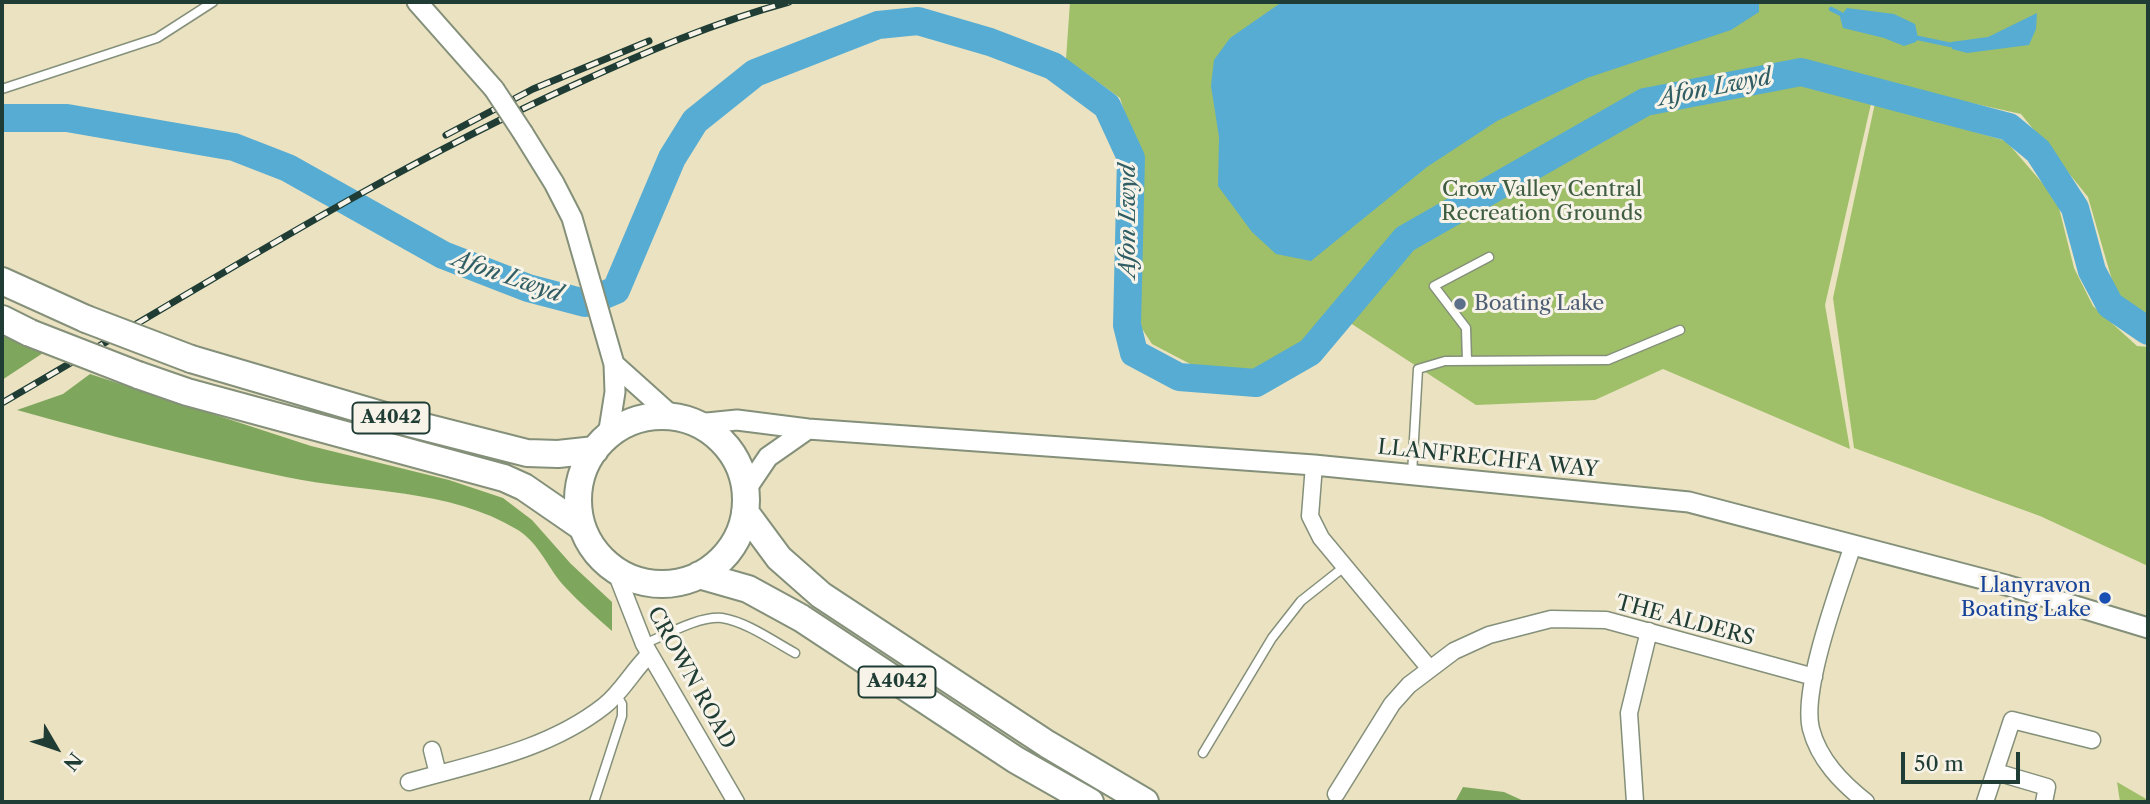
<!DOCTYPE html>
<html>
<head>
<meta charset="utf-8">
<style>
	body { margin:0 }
	#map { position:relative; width:2150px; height:804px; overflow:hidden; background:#eae2c1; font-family:"Libre Caslon Text",serif }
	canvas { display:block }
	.frame { position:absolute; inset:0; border:4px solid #1f3d34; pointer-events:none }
	.north { position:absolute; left:21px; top:713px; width:70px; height:70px; -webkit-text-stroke:5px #f7f3e8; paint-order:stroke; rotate:129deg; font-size:19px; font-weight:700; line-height:28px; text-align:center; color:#1f3d34 }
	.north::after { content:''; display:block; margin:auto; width:24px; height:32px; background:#1f3d34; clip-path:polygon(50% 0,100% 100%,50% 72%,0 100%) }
	.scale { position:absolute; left:1901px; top:752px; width:119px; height:32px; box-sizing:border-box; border:4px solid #1f3d34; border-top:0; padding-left:9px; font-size:21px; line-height:24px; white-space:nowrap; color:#1f3d34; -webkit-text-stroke:5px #f7f3e8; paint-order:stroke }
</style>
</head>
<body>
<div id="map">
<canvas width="2150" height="804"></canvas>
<div class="frame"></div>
<div class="north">N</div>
<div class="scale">50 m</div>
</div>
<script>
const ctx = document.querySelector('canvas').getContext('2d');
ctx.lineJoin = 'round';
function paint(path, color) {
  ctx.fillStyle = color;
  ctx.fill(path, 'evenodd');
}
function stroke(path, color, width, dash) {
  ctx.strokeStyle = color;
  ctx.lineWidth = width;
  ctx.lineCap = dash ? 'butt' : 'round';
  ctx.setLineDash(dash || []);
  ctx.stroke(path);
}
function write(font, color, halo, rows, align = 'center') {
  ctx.font = font + ' "Libre Caslon Text",serif';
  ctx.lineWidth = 6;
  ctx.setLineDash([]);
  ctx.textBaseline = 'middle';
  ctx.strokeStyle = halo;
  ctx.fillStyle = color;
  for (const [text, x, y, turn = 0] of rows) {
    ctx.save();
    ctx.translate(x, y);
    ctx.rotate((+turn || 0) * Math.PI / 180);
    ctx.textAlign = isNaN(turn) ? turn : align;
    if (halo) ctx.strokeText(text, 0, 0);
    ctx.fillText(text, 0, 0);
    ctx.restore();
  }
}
paint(new Path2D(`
	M 1070,2 L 2148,2 L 2148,317 L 2116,294 L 2088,197 L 2021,114 L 1876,82 L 1825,305 L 1850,449 L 1663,369 L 1595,400 L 1476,405 L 1335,313 L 1302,351 L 1256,376 L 1196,367 L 1152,344 L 1135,318 L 1143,171 L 1120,98 L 1066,59 Z
	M 1875,103 L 2006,141 L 2057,200 L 2074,268 L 2093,306 L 2137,346 L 2148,347 L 2148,566 L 2040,516 L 1854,448 L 1833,298 Z
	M 2117,782 L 2148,800 L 2148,802 L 2120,802 Z`), '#9fc069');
paint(new Path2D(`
	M 2,335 L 43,353 L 2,380 Z
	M 90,374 L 311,446 L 449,480 L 503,498 L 532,520 L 571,564 L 612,602 L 612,631 C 596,617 580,603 565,587 C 548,569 540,544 518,530 C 449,488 363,493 286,477 C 196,458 106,435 17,410 L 63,394 Z
	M 1463,787 L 1504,792 L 1526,802 L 1455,802 Z`), '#7fa65d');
paint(new Path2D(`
	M 1282,2 L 1759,2 L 1759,12 L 1731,30 L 1587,78 L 1497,121 L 1427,167 L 1311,261 L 1276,254 L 1252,232 L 1218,186 L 1219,137 L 1211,86 L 1214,60 L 1230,38 Z
	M 1847,8 L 1894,14 L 1915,24 L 1918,38 L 1916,42 L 1904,46 L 1884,38 L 1843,28 L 1840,17 Z
	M 2037,13 L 2036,29 L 2029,45 L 1967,53 L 1952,49 L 1951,42 L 1988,37 Z`), '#56acd3');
stroke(new Path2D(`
	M 1831,9 L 1841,14
	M 1918,38 L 1951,45`), '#56acd3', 4.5);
stroke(new Path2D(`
	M 2,118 L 67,118 L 234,147 L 288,168 L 443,255 L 528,288 L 585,303 L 616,290 L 672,158 L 695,121 L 755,73 L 878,25 L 918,21 L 990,42 L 1053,66 L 1107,106 L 1131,158 L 1127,325 L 1134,353 L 1179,377 L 1256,383 L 1310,352 L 1405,239 L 1645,102 L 1801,72 L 2009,127 L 2038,151 L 2075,208 L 2092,271 L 2110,305 L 2148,331`), '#56acd3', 28);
const service = new Path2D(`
	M 2,89 L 157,38 L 213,2
	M 1467,361 L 1466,328 L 1434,286 L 1489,257
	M 1412,474 L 1418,369 L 1445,361 L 1608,360 L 1680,330
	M 644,644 C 666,635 698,616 722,618 C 747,622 773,641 795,653
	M 1203,753 L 1272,638 L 1301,601 L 1344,567
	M 594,802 L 622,716 L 622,704 L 616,694`);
const minor = new Path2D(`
	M 1314,465 L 1310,516 L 1321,538 L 1430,669
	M 1853,545 C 1839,588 1801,689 1811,729 C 1819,760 1842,783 1866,802
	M 615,570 L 644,644 L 736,802
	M 432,750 L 438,774
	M 1996,772 L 2047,787 L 2044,802
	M 409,782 C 476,763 548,750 604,706 C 622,692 633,670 650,654
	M 1336,794 L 1392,704 L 1409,685 L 1454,651 L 1489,635 L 1551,619 L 1606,620 L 1814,677
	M 1635,802 L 1629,713 L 1649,631
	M 1985,802 L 2012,720 L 2092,740`);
const tertiary = new Path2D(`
	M 417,2 L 494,89
	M 523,133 L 554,183 L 572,218 L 614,364 L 615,392 L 608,436
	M 614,364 L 673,417
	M 697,424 L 737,420 L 808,429 L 1314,465 L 1689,502 L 2006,585 L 2148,628
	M 745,491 L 768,457 L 808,429`);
const trunk = new Path2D(`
	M 2,281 L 86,319
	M 2,319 L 30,333
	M 191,359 L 405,422 L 527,453 L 558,454 L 595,450
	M 138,375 L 187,392 L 504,478 L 524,487 L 582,527
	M578 500a84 84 0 1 1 168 0a84 84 0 1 1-168 0Z
	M 745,512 L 779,558 L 821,595 L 1047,744 L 1145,802
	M 699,575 L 748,589 L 801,618 L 1016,760 L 1090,802`);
stroke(service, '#84907a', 11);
stroke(minor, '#84907a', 19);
stroke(tertiary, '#84907a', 23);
stroke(trunk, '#84907a', 30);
stroke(service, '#fff', 8);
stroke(minor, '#fff', 16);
stroke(tertiary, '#fff', 19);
stroke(trunk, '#fff', 26);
const rail = new Path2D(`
	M 446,135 L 533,89 L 649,41
	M 2,403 C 191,294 377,174 576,84 C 646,52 715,22 789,2`);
stroke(rail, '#1f3d34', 7);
stroke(rail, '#f7f3e8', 4.5, [13]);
const tertiaryBridge = new Path2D(`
	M 494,89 L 523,133`);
const trunkBridge = new Path2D(`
	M 86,319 L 191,359
	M 30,333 L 138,375`);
stroke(tertiaryBridge, '#84907a', 23, []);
stroke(trunkBridge, '#84907a', 30, []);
stroke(tertiaryBridge, '#fff', 19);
stroke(trunkBridge, '#fff', 26);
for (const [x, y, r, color] of [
	[1460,304,7,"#5c6f8a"],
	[2105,598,7,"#1a4fb4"]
]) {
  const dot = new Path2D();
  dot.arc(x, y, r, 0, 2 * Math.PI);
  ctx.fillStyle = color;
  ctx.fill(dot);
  stroke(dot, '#f7f3e8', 2.5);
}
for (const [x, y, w] of [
	[391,418,77],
	[897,682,77]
]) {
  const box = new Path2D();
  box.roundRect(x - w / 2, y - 15.5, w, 31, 5);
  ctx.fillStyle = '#f7f3e8';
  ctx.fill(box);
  stroke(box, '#1f3d34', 2);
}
write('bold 19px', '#1f3d34', null, [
	["A4042",391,418],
	["A4042",897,682]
]);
write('21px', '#3f5e41', '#f7f3e8', [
	["Crow Valley Central",1542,190],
	["Recreation Grounds",1542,214]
]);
write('21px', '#4e5e75', '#f7f3e8', [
	["Boating Lake",1474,304]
], 'left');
write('21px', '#1f3d34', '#f7f3e8', [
	["LLANFRECHFA WAY",1488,459,6],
	["THE ALDERS",1685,621,15],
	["CROWN ROAD",691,678,61]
]);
write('21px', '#164399', '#f7f3e8', [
	["Llanyravon",2091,586],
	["Boating Lake",2091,610]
], 'right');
write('italic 23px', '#305e64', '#f7f3e8', [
	["Afon Lwyd",1715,88,-11],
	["Afon Lwyd",1128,221,-90],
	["Afon Lwyd",507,277,19]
]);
</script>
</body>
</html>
